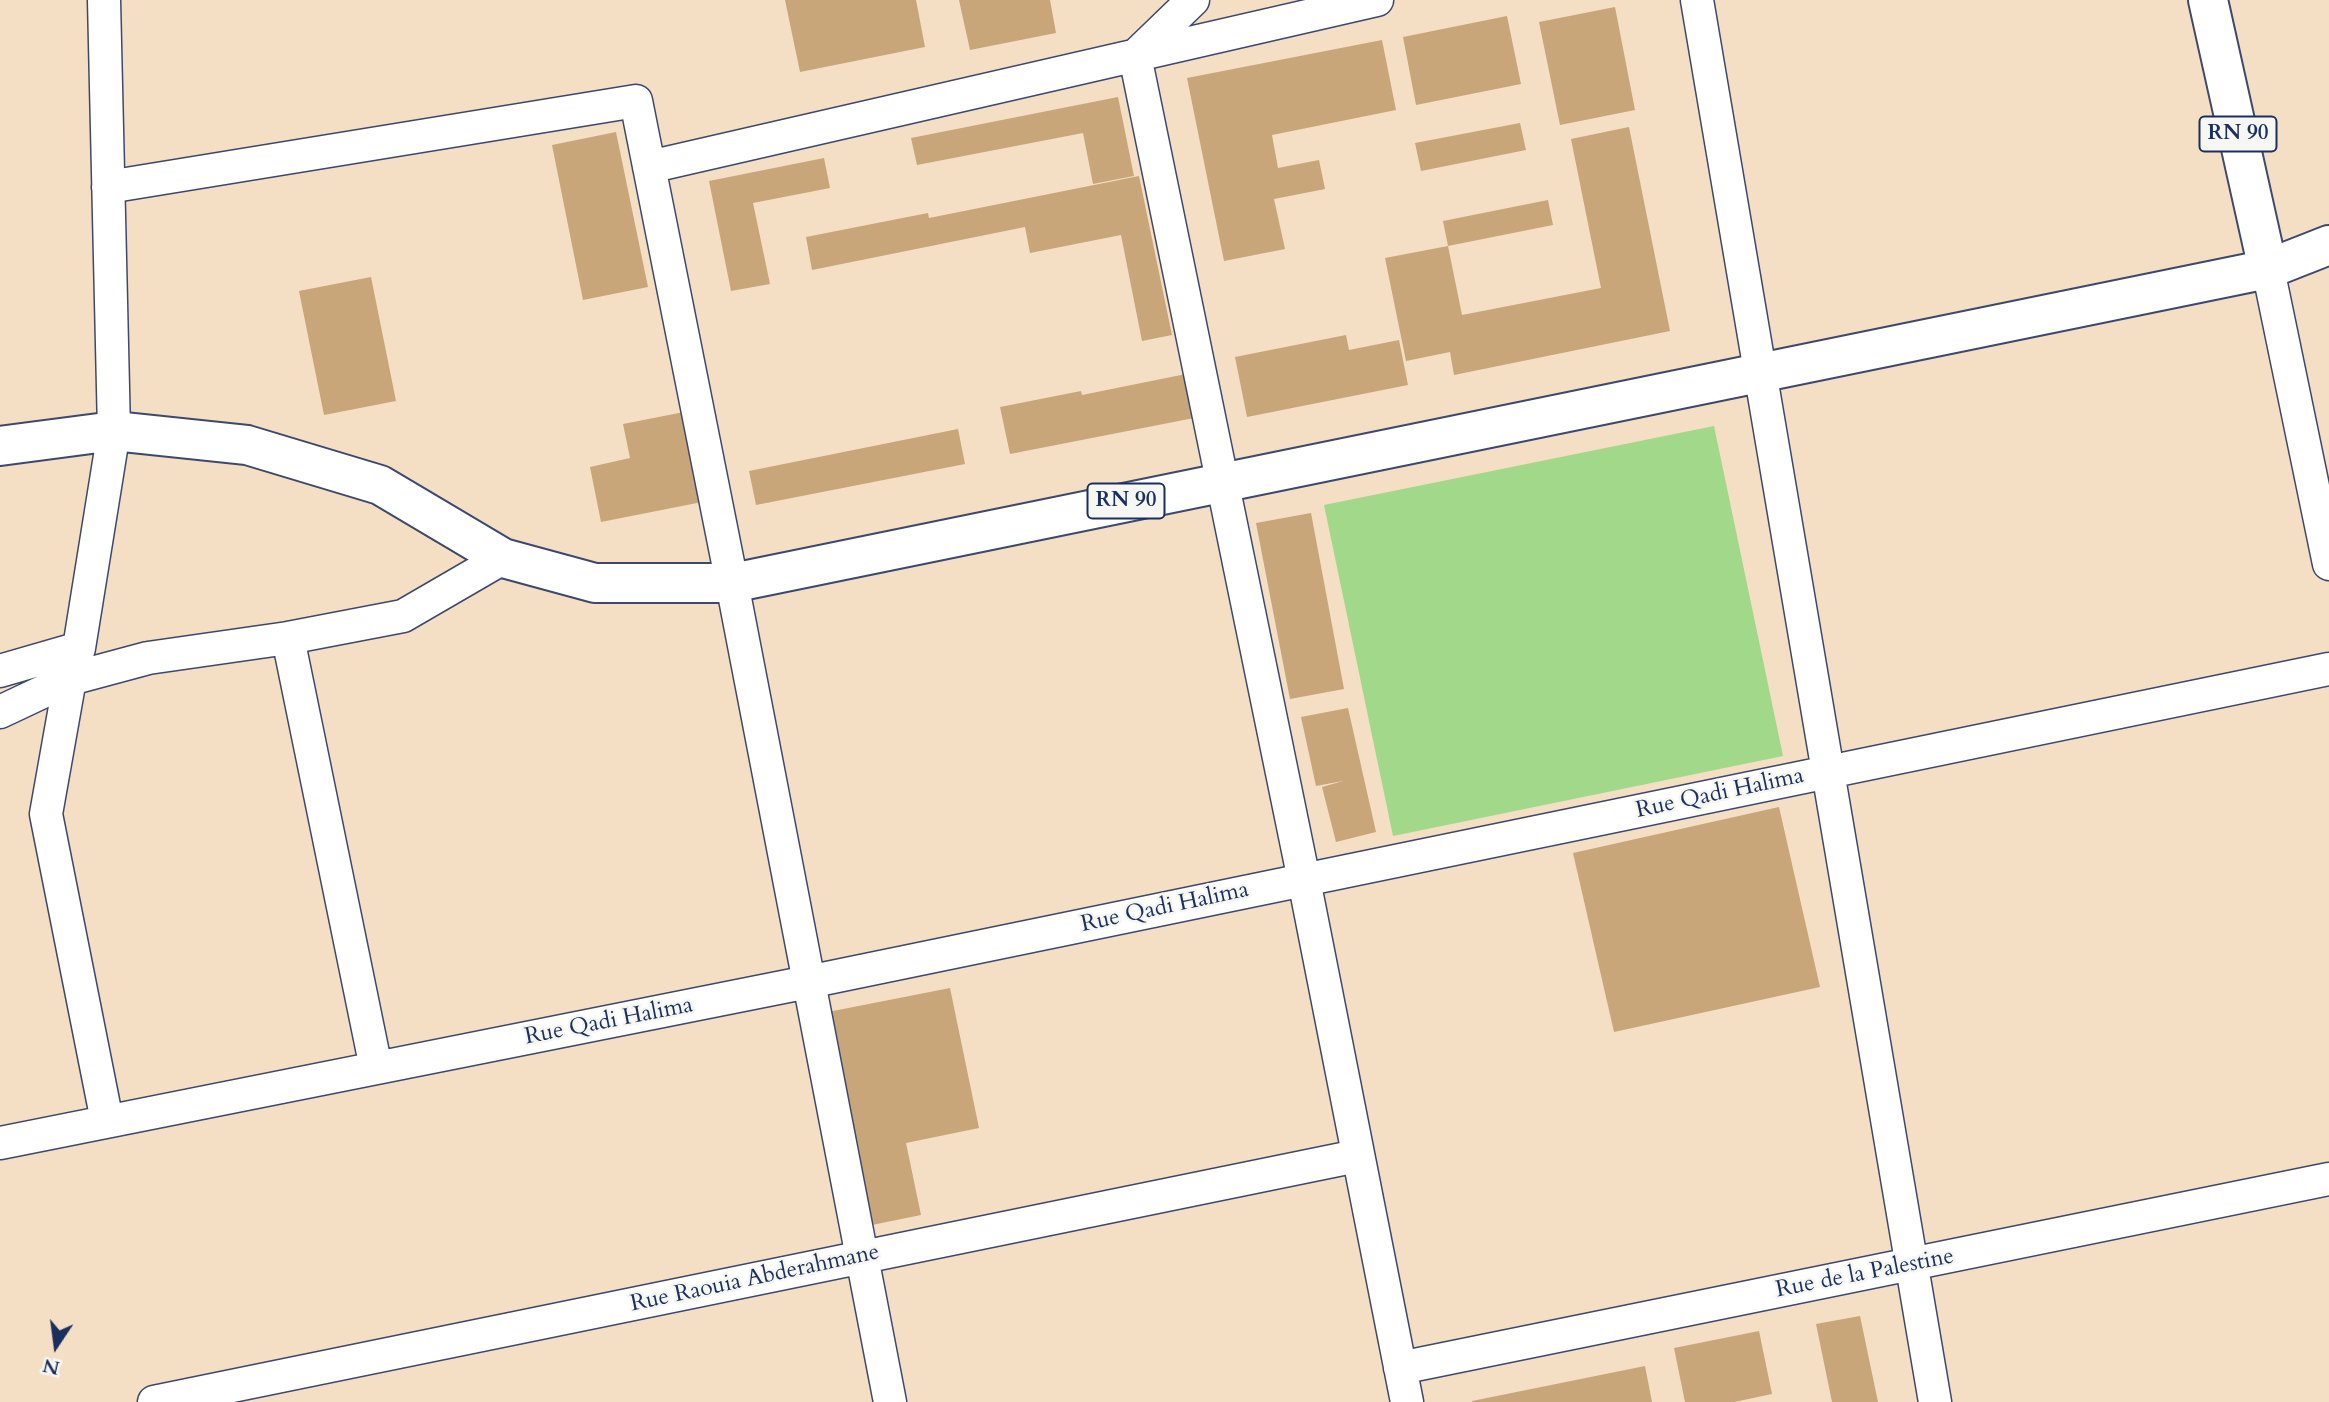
<!DOCTYPE html>
<html>
<head>
<meta charset="utf-8">
<style>
	body { margin:0 }
	#map { position:relative; width:2329px; height:1402px; overflow:hidden; background:#f4dec4; font-family:Cardo,serif }
	canvas { display:block }
	.north { position:absolute; left:21px; top:1311px; width:70px; height:70px; -webkit-text-stroke:5px #f6f6f2; paint-order:stroke; rotate:193deg; font-size:19px; font-weight:700; line-height:28px; text-align:center; color:#1b2f5e }
	.north::after { content:''; display:block; margin:auto; width:24px; height:32px; background:#1b2f5e; clip-path:polygon(50% 0,100% 100%,50% 72%,0 100%) }
</style>
</head>
<body>
<div id="map">
<canvas width="2329" height="1402"></canvas>
<div class="north">N</div>
</div>
<script>
const ctx = document.querySelector('canvas').getContext('2d');
ctx.lineJoin = 'round';
function paint(path, color) {
  ctx.fillStyle = color;
  ctx.fill(path, 'evenodd');
}
function stroke(path, color, width, dash) {
  ctx.strokeStyle = color;
  ctx.lineWidth = width;
  ctx.lineCap = dash ? 'butt' : 'round';
  ctx.setLineDash(dash || []);
  ctx.stroke(path);
}
function write(font, color, halo, rows, align = 'center') {
  ctx.font = font + ' Cardo,serif';
  ctx.lineWidth = 5;
  ctx.setLineDash([]);
  ctx.textBaseline = 'middle';
  ctx.strokeStyle = halo;
  ctx.fillStyle = color;
  for (const [text, x, y, turn = 0] of rows) {
    ctx.save();
    ctx.translate(x, y);
    ctx.rotate((+turn || 0) * Math.PI / 180);
    ctx.textAlign = isNaN(turn) ? turn : align;
    if (halo) ctx.strokeText(text, 0, 0);
    ctx.fillText(text, 0, 0);
    ctx.restore();
  }
}
paint(new Path2D(`
	M 1714,426 L 1783,756 L 1393,836 L 1324,505 Z`), '#a2d889');
paint(new Path2D(`
	M 785,0 L 916,0 L 925,47 L 800,72 Z
	M 959,0 L 1050,0 L 1056,33 L 970,50 Z
	M 1615,7 L 1635,110 L 1560,125 L 1539,22 Z
	M 1507,16 L 1521,84 L 1416,105 L 1403,37 Z
	M 1382,40 L 1396,110 L 1272,135 L 1278,168 L 1319,160 L 1325,189 L 1274,199 L 1285,249 L 1224,261 L 1187,78 Z
	M 1118,97 L 1134,176 L 1093,184 L 1083,133 L 917,165 L 911,138 Z
	M 1520,123 L 1526,150 L 1421,171 L 1415,143 Z
	M 1629,127 L 1670,331 L 1454,375 L 1450,352 L 1406,361 L 1385,258 L 1448,246 L 1462,315 L 1601,288 L 1571,139 Z
	M 616,132 L 648,287 L 583,300 L 552,145 Z
	M 824,158 L 830,188 L 753,203 L 770,284 L 731,291 L 709,181 Z
	M 1139,176 L 1172,335 L 1142,341 L 1121,235 L 1030,253 L 1025,227 L 812,270 L 806,237 L 928,213 L 929,218 Z
	M 1548,200 L 1553,225 L 1448,246 L 1443,221 Z
	M 371,277 L 396,401 L 324,415 L 299,291 Z
	M 1346,335 L 1349,350 L 1399,340 L 1408,385 L 1247,417 L 1235,357 Z
	M 1186,374 L 1194,418 L 1010,454 L 1000,407 L 1081,391 L 1082,395 Z
	M 684,412 L 702,502 L 601,522 L 590,467 L 630,458 L 623,424 Z
	M 958,429 L 965,464 L 756,505 L 749,471 Z
	M 1311,513 L 1344,689 L 1290,699 L 1256,523 Z
	M 1348,708 L 1376,832 L 1336,842 L 1322,787 L 1343,781 L 1316,786 L 1301,717 Z
	M 1779,807 L 1820,987 L 1614,1032 L 1573,853 Z
	M 950,988 L 979,1128 L 906,1143 L 921,1215 L 872,1225 L 828,1012 Z
	M 1860,1316 L 1878,1402 L 1832,1402 L 1816,1324 Z
	M 1759,1331 L 1772,1394 L 1734,1402 L 1685,1402 L 1674,1348 Z
	M 1645,1366 L 1652,1402 L 1472,1402 L 1472,1401 Z`), '#c9a57a');
const street = new Path2D(`
	M 104,0 L 114,431 L 79,648 L 70,679 L 46,814 L 107,1121
	M 1193,0 L 1135,56 L 1304,880 L 1407,1402
	M 1697,0 L 1935,1402
	M 649,167 L 1377,0
	M 108,187 L 636,101 L 732,583 L 890,1402
	M 2268,269 L 2329,564
	M 288,638 L 376,1068
	M 0,671 L 79,648
	M 0,712 L 70,679 L 148,658 L 288,638 L 403,616 L 503,558
	M 0,1143 L 808,982 L 2329,669
	M 1400,1368 L 2329,1179
	M 154,1402 L 1357,1156`);
const primary = new Path2D(`
	M 2208,0 L 2268,269
	M 0,446 L 114,431 L 247,445 L 380,485 L 503,558 L 595,583 L 732,583 L 2268,269 L 2329,245`);
stroke(street, '#3c496d', 35);
stroke(primary, '#3c496d', 42);
stroke(street, '#fff', 32);
stroke(primary, '#fff', 38);
for (const [x, y, w] of [
	[2238,134,77],
	[1126,501,77]
]) {
  const box = new Path2D();
  box.roundRect(x - w / 2, y - 17.5, w, 35, 5);
  ctx.fillStyle = '#f6f6f2';
  ctx.fill(box);
  stroke(box, '#1b2f5e', 2);
}
write('bold 21px', '#1b2f5e', null, [
	["RN 90",2238,134],
	["RN 90",1126,501]
]);
write('23px', '#1b2f5e', '#f6f6f2', [
	["Rue Qadi Halima",1720,794,-12],
	["Rue Qadi Halima",1165,908,-12],
	["Rue Qadi Halima",609,1022,-11],
	["Rue de la Palestine",1865,1274,-11],
	["Rue Raouia Abderahmane",755,1279,-12]
]);
</script>
</body>
</html>
